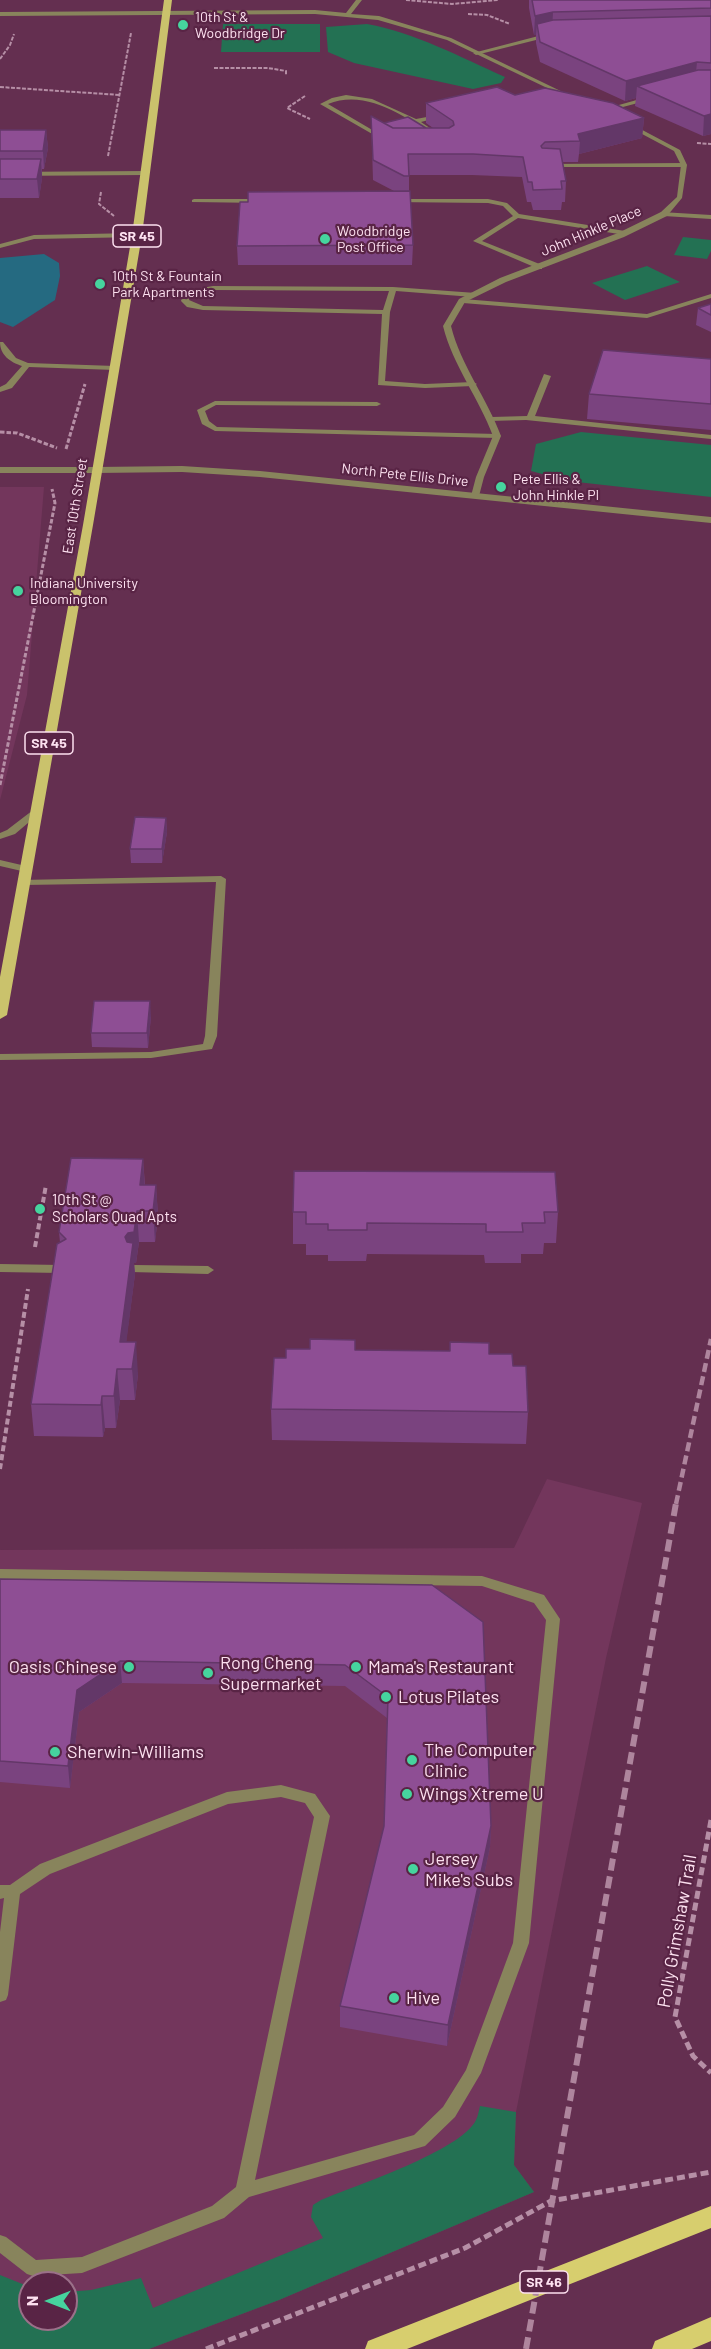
<!DOCTYPE html>
<html>
<head>
<meta charset="utf-8">
<style>
	body { margin:0 }
	#map { position:relative; width:711px; height:2349px; overflow:hidden; background:#642f50; font-family:Barlow,sans-serif }
	canvas { display:block }
	.north { position:absolute; left:18px; top:2271px; width:60px; height:60px; box-sizing:border-box; background:#592445; border:2px solid #9b7089; border-radius:50%; rotate:270deg; font-size:16px; font-weight:700; line-height:24px; text-align:center; color:#fde1f0 }
	.north::after { content:''; display:block; margin:auto; width:21px; height:27px; background:#46d49e; clip-path:polygon(50% 0,100% 100%,50% 72%,0 100%) }
</style>
</head>
<body>
<div id="map">
<canvas width="711" height="2349"></canvas>
<div class="north">N</div>
</div>
<script>
const ctx = document.querySelector('canvas').getContext('2d');
ctx.lineJoin = 'round';
function paint(path, color) {
  ctx.fillStyle = color;
  ctx.fill(path, 'evenodd');
}
function stroke(path, color, width, dash) {
  ctx.strokeStyle = color;
  ctx.lineWidth = width;
  ctx.lineCap = dash ? 'butt' : 'round';
  ctx.setLineDash(dash || []);
  ctx.stroke(path);
}
function write(font, color, halo, rows, align = 'center') {
  ctx.font = font + ' Barlow,sans-serif';
  ctx.lineWidth = 4.5;
  ctx.setLineDash([]);
  ctx.textBaseline = 'middle';
  ctx.strokeStyle = halo;
  ctx.fillStyle = color;
  for (const [text, x, y, turn = 0] of rows) {
    ctx.save();
    ctx.translate(x, y);
    ctx.rotate((+turn || 0) * Math.PI / 180);
    ctx.textAlign = isNaN(turn) ? turn : align;
    if (halo) ctx.strokeText(text, 0, 0);
    ctx.fillText(text, 0, 0);
    ctx.restore();
  }
}
paint(new Path2D(`
	M 0,487 L 44,487 L 27,695 L 0,800 Z
	M 547,1479 L 642,1503 L 606,1658 L 516,2112 L 514,2165 L 534,2192 L 279,2300 L 149,2349 L 0,2349 L 0,1550 L 514,1548 ZM 30,2283 L 66,2283 L 66,2319 L 30,2319 Z`), '#73365c');
paint(new Path2D(`
	M 223,24 L 320,24 L 320,52 L 221,52 Z
	M 367,24 C 416,33 460,57 505,77 L 501,83 L 473,89 L 354,63 L 328,52 L 326,27 Z
	M 683,237 L 711,240 L 711,251 L 707,259 L 674,255 Z
	M 647,266 L 680,282 L 625,300 L 592,283 Z
	M 581,432 L 711,445 L 711,497 L 568,481 L 531,471 L 536,444 Z
	M 480,2106 L 516,2112 L 514,2165 L 534,2192 L 279,2300 L 149,2349 L 0,2349 L 0,2275 L 30,2287 L 30,2319 L 66,2319 L 66,2292 L 91,2290 L 141,2278 L 153,2308 L 323,2238 L 311,2217 L 313,2205 L 321,2200 C 354,2186 461,2151 476,2120 C 478,2116 479,2110 480,2106 Z`), '#237153');
paint(new Path2D(`
	M 44,254 L 59,263 L 60,276 L 55,300 L 13,327 L 0,322 L 0,258 Z`), '#256a81');
stroke(new Path2D(`
	M 406,0 L 452,4 L 498,0
	M 468,14 L 487,15 L 510,24
	M 0,59 L 10,45 L 14,34
	M 214,68 L 268,68 L 286,71 L 286,75
	M 0,87 L 120,95
	M 305,96 L 287,108 L 310,119
	M 697,143 L 711,144
	M 108,156 L 131,33
	M 101,192 L 99,204 L 114,216`), '#b68fa6', 2, [4, 1.5]);
stroke(new Path2D(`
	M 0,432 L 17,433 L 57,448
	M 66,449 L 85,384
	M 0,785 L 55,503 L 52,489`), '#b68fa6', 3, [4.5, 2]);
stroke(new Path2D(`
	M 35,1247 L 46,1185
	M 0,1469 L 28,1289`), '#b68fa6', 4, [6, 3]);
stroke(new Path2D(`
	M 711,1820 L 675,2017 L 693,2056 L 711,2073
	M 206,2349 L 465,2248 L 551,2201 L 711,2172`), '#b68fa6', 5, [8, 4]);
paint(new Path2D(`
	M 550,33 L 552,36 L 476,55 L 473,53 Z
	M 346,95 L 372,99 L 416,119 L 443,114 L 443,116 L 421,122 L 443,137 L 438,138 C 407,118 367,88 328,104 L 386,138 L 381,139 L 320,104 L 332,98 Z
	M 651,96 L 653,97 L 653,99 L 604,112 L 601,110 Z
	M 548,164 L 684,163 L 687,165 L 684,167 L 546,167 L 545,166 Z
	M 0,172 L 146,171 L 149,173 L 146,175 L 0,176 Z
	M 194,199 L 263,199 L 267,201 L 263,203 L 192,202 L 192,200 Z
	M 394,199 L 488,199 L 507,203 L 519,214 L 625,231 L 629,233 L 625,235 L 518,218 L 482,241 L 542,265 L 542,269 L 539,269 L 473,241 L 513,216 L 503,206 L 488,203 L 392,202 L 392,200 Z
	M 661,212 L 711,215 L 711,219 L 664,216 L 660,214 Z
	M 137,233 L 141,235 L 140,237 L 34,239 L 0,248 L 0,244 L 34,235 Z
	M 213,286 L 393,287 L 476,293 L 477,295 L 473,297 L 396,291 L 390,312 L 385,381 L 425,384 L 473,382 L 477,384 L 473,386 L 425,388 L 378,385 L 382,314 L 203,310 L 187,307 L 181,301 L 184,291 ZM 213,290 L 389,291 L 383,310 L 203,306 L 189,300 L 190,295 Z
	M 711,294 L 711,298 L 647,318 L 463,303 L 459,301 L 463,299 L 647,314 Z
	M 0,342 L 3,342 L 16,358 L 28,363 L 115,366 L 119,368 L 115,370 L 29,367 L 12,388 L 0,392 L 0,387 L 6,384 L 22,366 C 10,362 0,355 0,342 Z
	M 544,374 L 551,376 L 535,416 L 711,435 L 711,439 L 526,420 L 489,421 L 488,419 L 492,417 L 527,416 Z
	M 215,401 L 377,402 L 381,404 L 377,406 L 216,405 L 205,411 L 209,421 L 217,427 L 497,434 L 501,436 L 497,438 L 215,431 L 202,424 L 197,410 Z
	M 37,807 L 41,808 L 41,812 L 15,834 L 0,839 L 0,833 L 7,830 Z
	M 0,860 L 30,867 L 31,869 L 26,872 L 0,866 Z
	M 221,876 L 226,879 L 217,1036 L 212,1049 L 151,1058 L 0,1060 L 0,1054 L 151,1052 L 203,1044 L 205,1036 L 216,882 L 24,885 L 19,882 L 20,880 Z
	M 0,1264 L 61,1265 L 67,1269 L 61,1273 L 0,1272 Z
	M 135,1265 L 208,1266 L 214,1270 L 208,1274 L 131,1272 L 129,1269 L 131,1266 Z
	M 0,1569 L 482,1576 L 544,1595 L 560,1619 L 529,1943 L 481,2073 L 455,2117 L 425,2146 L 249,2197 L 224,2218 L 82,2273 L 33,2276 L 27,2274 L 0,2253 L 0,2235 L 6,2237 L 36,2260 L 82,2257 L 212,2206 L 236,2187 L 314,1817 L 305,1803 L 281,1797 L 228,1804 L 50,1874 L 20,1894 L 8,1995 L 6,2000 L 0,2002 L 0,1932 L 4,1898 L 0,1899 L 0,1885 L 10,1885 L 40,1864 L 227,1792 L 281,1785 L 315,1794 L 330,1816 L 255,2180 L 414,2135 L 443,2107 L 466,2070 L 513,1943 L 546,1620 L 534,1603 L 482,1586 L 0,1579 Z`), '#88845c');
paint(new Path2D(`
	M 356,0 L 362,0 L 351,14 L 379,16 L 451,38 L 573,97 L 568,98 L 447,40 L 378,20 L 315,14 L 0,16 L 0,12 L 315,10 L 346,13 Z
	M 627,124 L 631,124 L 680,150 L 687,165 L 682,198 L 667,216 L 624,237 L 506,282 L 465,302 L 451,326 C 461,366 487,398 501,436 L 484,477 L 479,496 L 472,498 L 471,496 L 476,477 L 493,436 C 479,398 453,366 443,326 L 459,299 L 500,278 L 618,233 L 661,212 L 677,197 L 681,165 L 674,151 L 627,126 Z
	M 0,467 L 96,467 L 100,470 L 96,473 L 0,473 Z`), '#88845c');
paint(new Path2D(`
	M 182,466 L 260,471 L 711,517 L 711,523 L 260,477 L 182,472 L 96,473 L 92,470 L 96,467 Z`), '#88845c');
paint(new Path2D(`
	M 164,0 L 172,0 L 142,235 L 93,525 L 7,1015 L 0,1019 L 0,977 L 83,525 L 132,235 Z`), '#cac26c');
paint(new Path2D(`
	M 711,2206 L 711,2228 L 407,2349 L 365,2349 L 368,2341 Z
	M 711,2317 L 711,2341 L 692,2349 L 652,2349 L 655,2341 Z`), '#d7ce6e');
stroke(new Path2D(`
	M 676,1504 L 711,1339`), '#ae859d', 4.5, [9, 4.5]);
stroke(new Path2D(`
	M 526,2349 L 676,1503`), '#ae859d', 6, [12, 6]);
paint(new Path2D(`
	M 529,0 L 711,0 L 711,134 L 703,136 L 635,106 L 636,98 L 625,101 L 540,62 L 536,43 L 536,35 L 534,35 L 529,8 Z
	M 515,95 L 644,118 L 642,138 L 579,154 L 578,162 L 563,162 L 566,181 L 565,202 L 562,202 L 561,210 L 533,210 L 531,202 L 527,202 L 522,177 L 472,175 L 409,175 L 409,191 L 413,245 L 412,265 L 238,265 L 237,246 L 248,202 L 394,191 L 373,180 L 371,116 L 384,123 L 426,128 L 433,128 L 426,123 L 426,103 Z
	M 0,130 L 46,130 L 48,148 L 44,169 L 42,169 L 42,178 L 39,198 L 0,198 Z
	M 711,304 L 711,332 L 696,325 L 698,308 Z
	M 711,359 L 711,430 L 587,419 L 589,394 Z
	M 166,818 L 167,832 L 162,863 L 131,863 L 130,849 Z
	M 151,1016 L 148,1048 L 92,1047 L 91,1033 Z
	M 143,1159 L 145,1185 L 156,1185 L 158,1216 L 155,1242 L 139,1242 L 136,1263 L 134,1263 L 135,1274 L 126,1342 L 138,1374 L 135,1400 L 120,1400 L 116,1428 L 105,1428 L 103,1437 L 34,1436 L 31,1404 L 60,1242 L 59,1232 Z
	M 293,1212 L 558,1212 L 556,1243 L 544,1243 L 543,1254 L 521,1254 L 521,1263 L 485,1263 L 484,1255 L 367,1254 L 366,1261 L 328,1261 L 328,1255 L 306,1255 L 306,1244 L 293,1244 Z
	M 450,1342 L 489,1354 L 513,1366 L 528,1412 L 526,1444 L 272,1440 L 271,1409 L 286,1358 L 355,1350 L 450,1351 Z
	M 0,1579 L 432,1585 L 491,1826 L 490,1847 L 447,2046 L 340,2027 L 340,2006 L 384,1826 L 387,1718 L 345,1686 L 122,1683 L 79,1712 L 70,1788 L 0,1782 Z`), '#7a437f');
paint(new Path2D(`
	M 553,12 L 552,31 L 537,24 L 536,35 L 534,35 L 535,16 Z
	M 697,62 L 695,82 L 637,86 L 636,98 L 625,101 L 626,81 Z
	M 711,114 L 711,134 L 703,136 L 704,116 Z
	M 644,118 L 642,138 L 579,154 L 580,141 L 578,134 Z
	M 46,130 L 48,148 L 44,169 L 43,151 Z
	M 41,159 L 42,178 L 39,198 L 37,179 Z
	M 166,818 L 167,832 L 162,863 L 162,849 Z
	M 150,1001 L 151,1016 L 148,1048 L 147,1033 Z
	M 143,1159 L 145,1190 L 140,1185 Z
	M 156,1185 L 158,1216 L 155,1242 L 153,1211 Z
	M 137,1211 L 139,1242 L 136,1263 L 134,1263 L 135,1274 L 123,1369 L 120,1342 L 125,1237 Z
	M 136,1342 L 138,1374 L 135,1400 L 132,1369 Z
	M 117,1369 L 120,1400 L 116,1428 L 114,1396 Z
	M 102,1396 L 105,1428 L 103,1437 L 101,1405 Z
	M 120,1661 L 122,1683 L 79,1712 L 70,1788 L 68,1766 L 77,1690 Z
	M 491,1826 L 490,1847 L 447,2046 L 448,2025 Z`), '#633768');
const building = new Path2D(`
	M 532,0 L 711,0 L 711,8 L 553,12 L 535,16 Z
	M 711,16 L 711,63 L 697,62 L 626,81 L 540,42 L 537,24 L 553,20 Z
	M 698,70 L 711,70 L 711,114 L 704,116 L 637,86 Z
	M 497,87 L 515,95 L 545,88 L 613,103 L 644,118 L 578,134 L 580,141 L 545,142 L 541,146 L 542,148 L 560,149 L 566,181 L 561,181 L 562,189 L 533,190 L 532,182 L 528,182 L 523,157 L 473,154 L 408,154 L 409,176 L 404,176 L 373,160 L 371,116 L 393,128 L 449,128 L 454,125 L 453,121 L 426,103 Z
	M 408,117 L 426,128 L 393,128 L 384,123 Z
	M 0,130 L 46,130 L 43,151 L 0,151 Z
	M 0,159 L 41,159 L 37,179 L 0,179 Z
	M 410,191 L 413,245 L 237,246 L 240,202 L 248,202 L 248,192 Z
	M 711,304 L 711,315 L 698,308 Z
	M 603,350 L 711,359 L 711,404 L 589,394 Z
	M 135,817 L 166,818 L 162,849 L 130,849 Z
	M 94,1001 L 150,1001 L 147,1033 L 91,1033 Z
	M 71,1158 L 143,1159 L 140,1185 L 156,1185 L 153,1211 L 137,1211 L 134,1232 L 128,1233 L 125,1237 L 127,1242 L 133,1243 L 120,1342 L 136,1342 L 132,1369 L 117,1369 L 114,1396 L 102,1396 L 101,1405 L 31,1404 L 57,1244 L 66,1239 L 59,1232 Z
	M 294,1171 L 555,1172 L 558,1212 L 544,1212 L 545,1223 L 522,1223 L 523,1232 L 486,1232 L 486,1224 L 367,1223 L 367,1230 L 328,1230 L 328,1224 L 306,1224 L 306,1212 L 293,1212 Z
	M 310,1339 L 355,1340 L 355,1350 L 450,1351 L 450,1342 L 489,1343 L 489,1354 L 512,1354 L 513,1366 L 526,1366 L 528,1412 L 271,1409 L 274,1358 L 286,1358 L 286,1349 L 310,1349 Z
	M 0,1579 L 432,1585 L 483,1622 L 491,1826 L 448,2025 L 340,2006 L 384,1826 L 388,1697 L 345,1665 L 120,1661 L 77,1690 L 68,1766 L 0,1761 Z`);
paint(building, '#8e4e94');
stroke(building, '#633768', 1.5);
for (const [x, y, r, color] of [
	[183,25,6,"#46d49e"],
	[325,239,6,"#46d49e"],
	[100,284,6,"#46d49e"],
	[501,487,6,"#46d49e"],
	[18,591,6,"#46d49e"],
	[40,1209,6,"#46d49e"],
	[129,1667,6,"#46d49e"],
	[356,1667,6,"#46d49e"],
	[208,1673,6,"#46d49e"],
	[386,1697,6,"#46d49e"],
	[55,1752,6,"#46d49e"],
	[412,1760,6,"#46d49e"],
	[407,1794,6,"#46d49e"],
	[413,1869,6,"#46d49e"],
	[394,1998,6,"#46d49e"]
]) {
  const dot = new Path2D();
  dot.arc(x, y, r, 0, 2 * Math.PI);
  ctx.fillStyle = color;
  ctx.fill(dot);
  stroke(dot, '#592445', 2);
}
write('14px', '#fde1f0', '#592445', [
	["10th St &",195,17],
	["Woodbridge Dr",195,33],
	["Woodbridge",337,231],
	["Post Office",337,247],
	["10th St & Fountain",112,276],
	["Park Apartments",112,292],
	["Pete Ellis &",513,479],
	["John Hinkle Pl",513,495],
	["Indiana University",30,583],
	["Bloomington",30,599]
], 'left');
write('14px', '#fde1f0', '#592445', [
	["John Hinkle Place",591,231,-23],
	["North Pete Ellis Drive",405,475,6],
	["East 10th Street",75,506,-81]
]);
for (const [x, y, w] of [
	[137,236,48],
	[49,743,48],
	[544,2282,48]
]) {
  const box = new Path2D();
  box.roundRect(x - w / 2, y - 11, w, 22, 4.5);
  ctx.fillStyle = '#592445';
  ctx.fill(box);
  stroke(box, '#fde1f0', 1.5);
}
write('bold 14px', '#fde1f0', null, [
	["SR 45",137,236],
	["SR 45",49,743],
	["SR 46",544,2282]
]);
write('15px', '#fde1f0', '#592445', [
	["10th St @",52,1200],
	["Scholars Quad Apts",52,1217]
], 'left');
write('18px', '#fde1f0', '#592445', [
	["Rong Cheng",220,1663],
	["Supermarket",220,1684],
	["Oasis Chinese",117,1667,"right"],
	["Mama's Restaurant",368,1667],
	["Lotus Pilates",398,1697],
	["The Computer",424,1750],
	["Clinic",424,1771],
	["Sherwin-Williams",67,1752],
	["Wings Xtreme U",419,1794],
	["Jersey",425,1859],
	["Mike's Subs",425,1880],
	["Hive",406,1998]
], 'left');
write('18px', '#fde1f0', '#592445', [
	["Polly Grimshaw Trail",677,1931,-80]
]);
</script>
</body>
</html>
